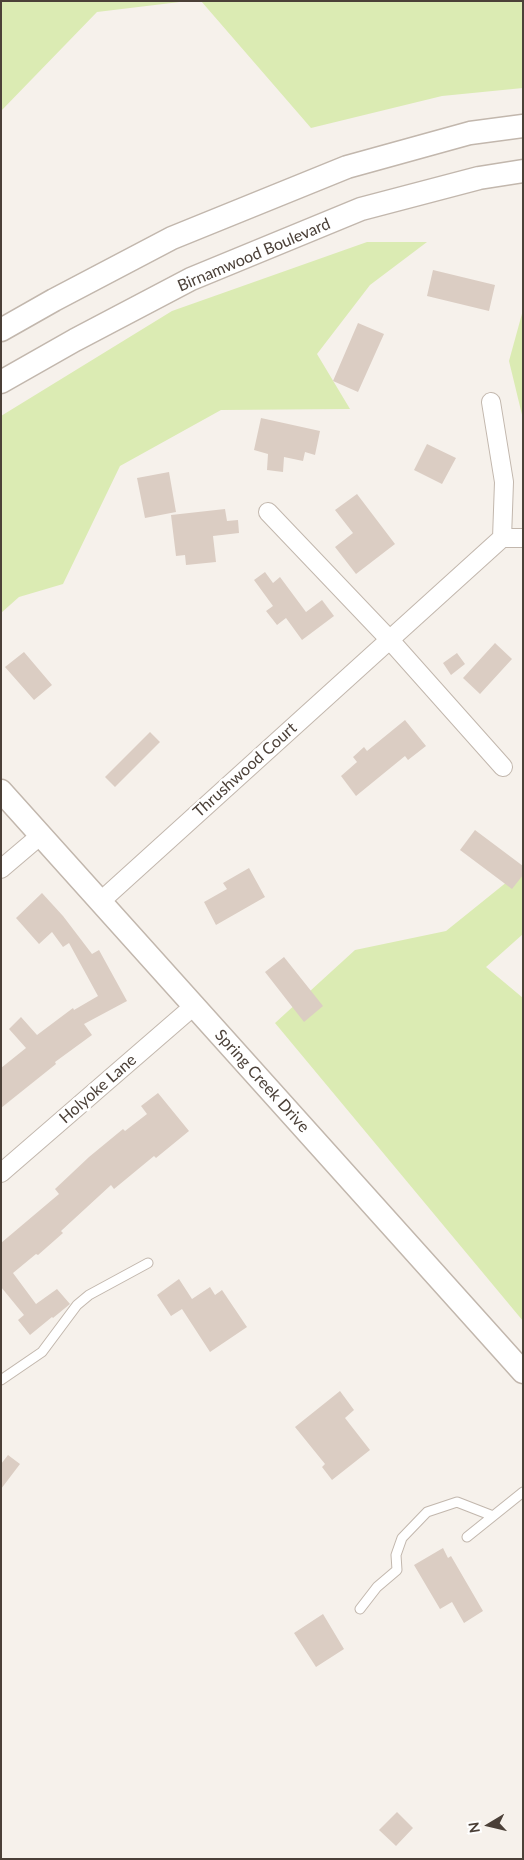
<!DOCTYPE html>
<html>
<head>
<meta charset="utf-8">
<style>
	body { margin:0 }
	#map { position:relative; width:524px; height:1860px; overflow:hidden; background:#f6f1eb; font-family:Lato,sans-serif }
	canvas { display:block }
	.frame { position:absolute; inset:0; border:2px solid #4b4038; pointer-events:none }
	.north { position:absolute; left:464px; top:1800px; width:50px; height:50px; -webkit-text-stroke:4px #fff; paint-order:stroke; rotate:261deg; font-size:14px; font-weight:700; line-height:20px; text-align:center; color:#4b4038 }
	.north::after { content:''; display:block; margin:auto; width:18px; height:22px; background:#4b4038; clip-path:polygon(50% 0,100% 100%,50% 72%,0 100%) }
</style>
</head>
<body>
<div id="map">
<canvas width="524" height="1860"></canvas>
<div class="frame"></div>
<div class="north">N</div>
</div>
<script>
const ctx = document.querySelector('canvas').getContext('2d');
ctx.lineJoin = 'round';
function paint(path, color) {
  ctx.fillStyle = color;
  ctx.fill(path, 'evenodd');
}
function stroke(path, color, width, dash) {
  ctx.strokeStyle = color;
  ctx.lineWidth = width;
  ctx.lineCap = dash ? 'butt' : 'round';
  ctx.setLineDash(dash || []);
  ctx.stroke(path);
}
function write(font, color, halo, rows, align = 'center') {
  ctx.font = font + ' Lato,sans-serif';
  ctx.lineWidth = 5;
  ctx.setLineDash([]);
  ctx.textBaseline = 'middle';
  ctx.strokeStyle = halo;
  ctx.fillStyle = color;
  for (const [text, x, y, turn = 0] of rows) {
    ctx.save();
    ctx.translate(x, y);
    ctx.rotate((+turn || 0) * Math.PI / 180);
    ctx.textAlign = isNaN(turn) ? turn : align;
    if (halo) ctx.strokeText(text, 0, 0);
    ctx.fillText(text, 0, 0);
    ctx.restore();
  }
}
paint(new Path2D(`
	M 1,1 L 188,1 L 97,12 L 1,111 Z
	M 201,1 L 523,1 L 523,88 L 442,96 L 311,128 Z
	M 367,242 L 427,242 L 370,285 L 317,354 L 350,409 L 221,410 L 120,466 L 63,584 L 19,597 L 1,613 L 1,416 L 172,311 Z
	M 523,310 L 523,419 L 509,361 Z
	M 523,869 L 523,934 L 486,967 L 523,998 L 523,1321 L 275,1023 L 355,950 L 446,931 Z`), '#dbebb3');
paint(new Path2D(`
	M 433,270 L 495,285 L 489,311 L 427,296 Z
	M 358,323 L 384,334 L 358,392 L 333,381 Z
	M 261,418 L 320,431 L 315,455 L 305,452 L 303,461 L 284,457 L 283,472 L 267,470 L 268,454 L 254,450 Z
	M 427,444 L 456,458 L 442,484 L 414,470 Z
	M 169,472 L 176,512 L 145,518 L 137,478 Z
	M 357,494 L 395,544 L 356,574 L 335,547 L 353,533 L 335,510 Z
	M 225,509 L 227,521 L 238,520 L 239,533 L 213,536 L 216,562 L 186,565 L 185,555 L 176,556 L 171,515 Z
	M 265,572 L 273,583 L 280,577 L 306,612 L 322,600 L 334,616 L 302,640 L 286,618 L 277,625 L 266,611 L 273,606 L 254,580 Z
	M 495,643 L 512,659 L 480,694 L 463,678 Z
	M 24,652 L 52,685 L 34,700 L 5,667 Z
	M 457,653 L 465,664 L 451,675 L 443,663 Z
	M 405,720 L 426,746 L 408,760 L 405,756 L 356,796 L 341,776 L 357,762 L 353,757 L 364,747 L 367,751 Z
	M 150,732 L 160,742 L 115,787 L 105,777 Z
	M 475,830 L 523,866 L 523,875 L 512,889 L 460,850 Z
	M 249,868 L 265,897 L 216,925 L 204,902 L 227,889 L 223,883 Z
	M 42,893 L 63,916 L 92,954 L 99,950 L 127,1001 L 84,1024 L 92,1035 L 55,1062 L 56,1064 L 1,1108 L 1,1068 L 26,1048 L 9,1029 L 21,1017 L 37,1035 L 73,1008 L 74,1010 L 98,996 L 69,943 L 63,947 L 52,932 L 39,944 L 16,918 Z
	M 284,957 L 323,1006 L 304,1022 L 265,972 Z
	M 158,1093 L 189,1131 L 156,1158 L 154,1156 L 114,1189 L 111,1185 L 61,1231 L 63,1233 L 38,1255 L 36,1254 L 13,1273 L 36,1304 L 57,1289 L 70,1304 L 53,1318 L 52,1317 L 30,1335 L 18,1320 L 24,1315 L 1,1287 L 1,1243 L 59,1194 L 55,1189 L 89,1157 L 123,1129 L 125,1131 L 147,1114 L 141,1106 Z
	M 179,1279 L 192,1299 L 210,1287 L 215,1295 L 222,1290 L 247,1327 L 210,1352 L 182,1309 L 171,1316 L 157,1295 Z
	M 340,1391 L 354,1410 L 345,1418 L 370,1450 L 332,1480 L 322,1467 L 325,1464 L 295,1427 Z
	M 8,1455 L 20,1464 L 1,1489 L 1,1464 Z
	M 443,1548 L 448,1558 L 451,1556 L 483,1611 L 464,1623 L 452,1602 L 440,1609 L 414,1565 Z
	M 323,1614 L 344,1649 L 316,1667 L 294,1633 Z
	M 397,1812 L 413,1828 L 396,1846 L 379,1830 Z`), '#dbcdc3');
const service = new Path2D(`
	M 1,1380 L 42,1352 L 77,1305 L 89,1295 L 148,1263
	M 467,1537 L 523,1492
	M 360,1609 L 377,1587 L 397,1570 L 396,1555 L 402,1538 L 427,1512 L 457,1502 L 493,1516`);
const minor = new Path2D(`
	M 491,402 L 504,482 L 502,538
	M 268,512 L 389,639 L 503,767
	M 1,869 L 41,835
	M 101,901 L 502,538 L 523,538
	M 1,1173 L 195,1005`);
const tertiary = new Path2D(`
	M 1,330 L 54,300 L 172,238 L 347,167 L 470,133 L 523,126
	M 1,382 L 75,340 L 191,279 L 361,209 L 479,178 L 523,171
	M 1,791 L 523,1372`);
stroke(service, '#c2b7ad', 11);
stroke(minor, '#c2b7ad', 20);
stroke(tertiary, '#c2b7ad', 25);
stroke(service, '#fff', 9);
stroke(minor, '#fff', 18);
stroke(tertiary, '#fff', 22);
write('16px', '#4b4038', '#fff', [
	["Birnamwood Boulevard",254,255,-23],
	["Thrushwood Court",245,770,-42],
	["Spring Creek Drive",262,1081,48],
	["Holyoke Lane",98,1089,-41]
]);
</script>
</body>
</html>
